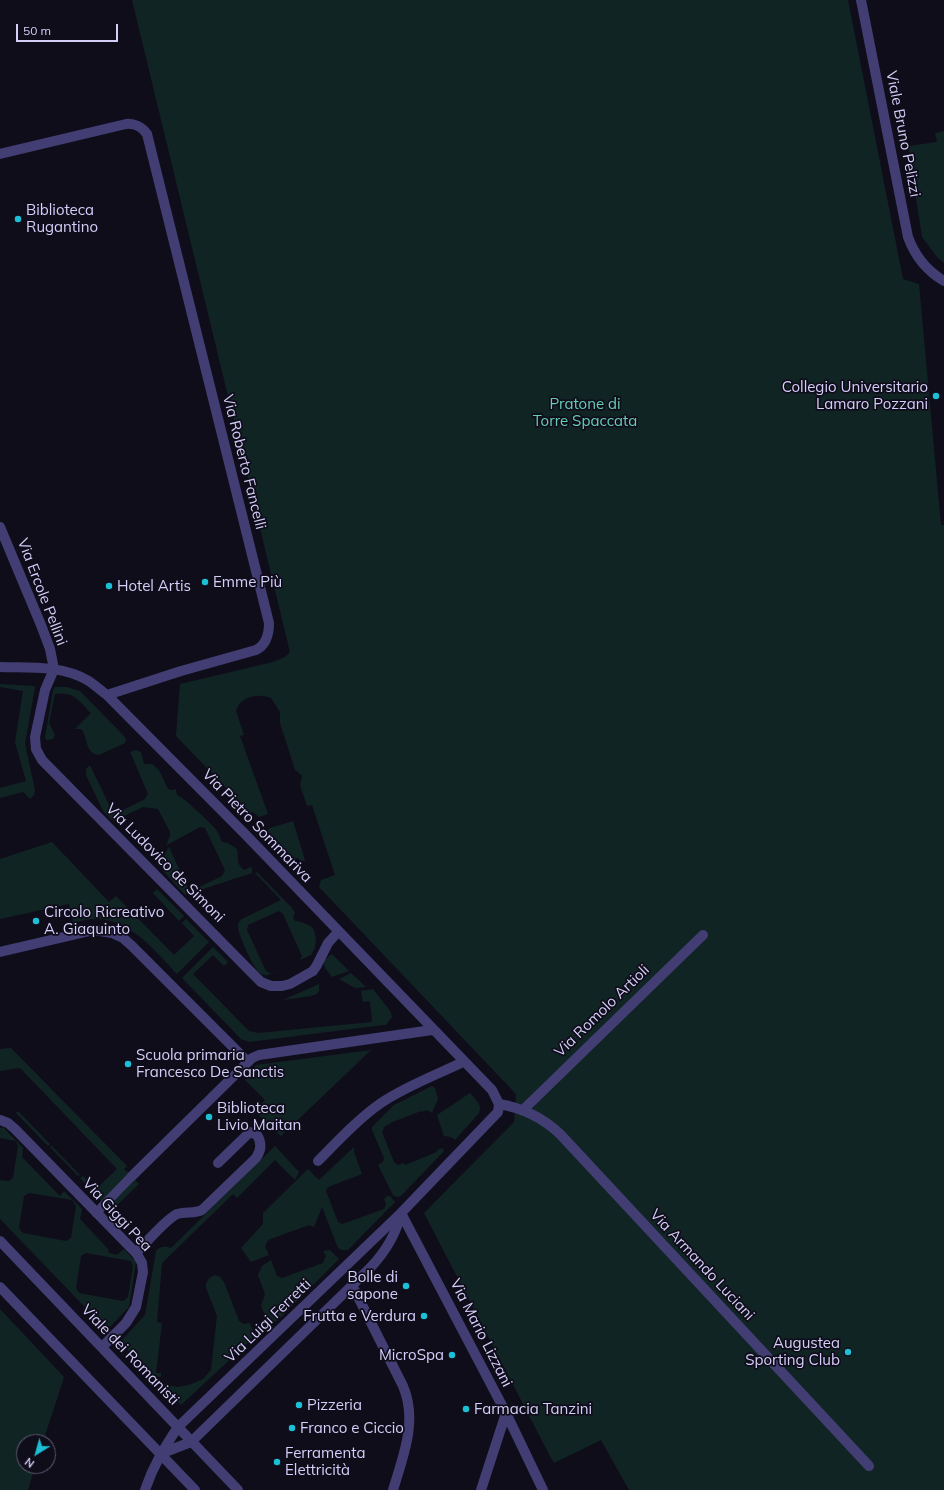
<!DOCTYPE html>
<html>
<head>
<meta charset="utf-8">
<style>
	body { margin:0 }
	#map { position:relative; width:944px; height:1490px; overflow:hidden; background:#100d1b; font-family:Mulish,sans-serif }
	canvas { display:block }
	.north { position:absolute; left:16px; top:1434px; width:40px; height:40px; box-sizing:border-box; background:#100d1b; border:1px solid #5e5a74; border-radius:50%; rotate:217deg; font-size:11px; font-weight:700; line-height:16px; text-align:center; color:#d4cef9 }
	.north::after { content:''; display:block; margin:auto; width:14px; height:18px; background:#1cbfd6; clip-path:polygon(50% 0,100% 100%,50% 72%,0 100%) }
	.scale { position:absolute; left:16px; top:24px; width:102px; height:18px; box-sizing:border-box; border:2px solid #d4cef9; border-top:0; padding-left:5px; font-size:12px; line-height:14px; white-space:nowrap; color:#d4cef9; -webkit-text-stroke:3px #100d1b; paint-order:stroke }
</style>
</head>
<body>
<div id="map">
<canvas width="944" height="1490"></canvas>
<div class="north">N</div>
<div class="scale">50 m</div>
</div>
<script>
const ctx = document.querySelector('canvas').getContext('2d');
ctx.lineJoin = 'round';
function paint(path, color) {
  ctx.fillStyle = color;
  ctx.fill(path, 'evenodd');
}
function stroke(path, color, width, dash) {
  ctx.strokeStyle = color;
  ctx.lineWidth = width;
  ctx.lineCap = dash ? 'butt' : 'round';
  ctx.setLineDash(dash || []);
  ctx.stroke(path);
}
function write(font, color, halo, rows, align = 'center') {
  ctx.font = font + ' Mulish,sans-serif';
  ctx.lineWidth = 3.5;
  ctx.setLineDash([]);
  ctx.textBaseline = 'middle';
  ctx.strokeStyle = halo;
  ctx.fillStyle = color;
  for (const [text, x, y, turn = 0] of rows) {
    ctx.save();
    ctx.translate(x, y);
    ctx.rotate((+turn || 0) * Math.PI / 180);
    ctx.textAlign = isNaN(turn) ? turn : align;
    if (halo) ctx.strokeText(text, 0, 0);
    ctx.fillText(text, 0, 0);
    ctx.restore();
  }
}
paint(new Path2D(`
	M 132,0 L 848,0 L 903,279 L 919,284 L 941,525 L 944,525 L 944,1490 L 629,1490 L 601,1440 L 554,1463 L 551,1458 L 424,1213 L 514,1122 L 516,1094 L 319,887 L 321,880 L 335,875 L 312,805 L 307,806 L 300,785 L 302,776 L 299,773 L 295,770 L 280,723 L 280,712 L 271,698 C 258,693 240,696 236,711 L 244,735 L 240,736 L 268,814 L 259,817 L 253,812 L 250,813 L 176,736 L 180,684 L 273,662 L 285,657 L 290,652 Z
	M 944,131 L 944,263 L 937,257 L 922,237 L 908,146 L 937,142 L 935,133 Z
	M 0,684 L 34,686 L 35,687 L 25,744 L 35,790 L 34,795 L 30,799 L 23,792 L 0,798 L 0,788 L 26,781 L 15,742 L 23,691 L 0,687 Z
	M 55,687 L 67,687 L 80,691 L 124,736 L 126,740 L 125,743 L 99,755 C 84,753 89,738 81,729 L 75,729 L 91,713 C 78,700 74,691 55,694 L 49,723 L 55,735 L 53,739 L 47,740 L 45,738 L 53,690 Z
	M 136,750 L 141,752 L 144,764 L 152,764 L 159,770 L 168,789 L 171,790 L 176,789 L 177,795 C 182,796 214,826 217,831 C 219,834 220,838 222,842 L 228,843 L 237,849 C 240,859 234,861 244,870 L 251,867 L 252,868 L 252,873 L 185,895 L 164,872 L 160,864 L 168,848 L 169,847 L 188,888 L 193,890 L 222,876 L 225,870 L 205,828 L 200,827 L 167,845 C 167,840 171,837 170,832 L 158,809 L 143,807 L 113,821 L 103,811 L 86,775 L 86,769 L 90,765 L 112,811 L 117,813 L 145,799 L 148,794 L 131,754 L 130,752 Z
	M 293,821 L 305,860 L 301,862 L 298,858 L 295,859 L 267,831 L 270,828 Z
	M 52,842 L 109,902 L 116,896 L 174,955 L 194,936 L 182,923 L 186,919 L 209,942 L 177,974 C 152,948 126,913 85,920 C 81,921 77,922 73,923 L 69,904 L 0,919 L 0,859 Z
	M 257,872 L 292,908 L 295,913 L 293,918 L 295,921 L 298,921 L 311,926 L 314,930 L 316,939 L 315,948 L 311,955 L 268,975 C 265,975 262,975 259,972 C 253,967 237,933 238,925 C 239,921 241,919 244,918 L 281,900 L 255,873 ZM 279,911 L 283,914 L 302,956 L 300,960 L 271,974 L 266,971 L 247,930 L 248,925 Z
	M 157,889 L 184,916 L 179,921 L 153,893 Z
	M 213,947 L 228,962 L 224,966 L 213,955 L 193,974 L 249,1031 L 258,1033 L 372,1022 L 370,1001 L 363,1002 L 361,991 L 373,989 L 391,1012 L 392,1017 L 386,1025 L 383,1025 L 249,1042 L 241,1039 L 182,978 Z
	M 332,954 L 349,971 L 332,977 L 325,968 L 323,961 Z
	M 351,973 L 366,987 L 355,988 L 339,979 Z
	M 319,984 L 319,991 L 317,994 L 311,996 L 283,1000 Z
	M 11,1048 L 127,1166 L 124,1169 L 131,1175 L 103,1203 L 80,1178 L 83,1176 L 96,1189 L 117,1169 L 20,1068 L 0,1071 L 0,1049 Z
	M 371,1050 L 281,1136 L 254,1111 L 265,1100 L 245,1080 L 256,1065 Z
	M 432,1086 L 435,1088 L 438,1099 L 432,1113 L 427,1110 L 422,1112 L 421,1111 L 390,1123 L 390,1124 L 385,1126 L 382,1132 L 394,1162 L 398,1165 L 404,1163 L 405,1165 L 437,1152 L 437,1150 L 442,1148 L 444,1151 L 401,1196 L 397,1197 L 393,1195 L 378,1165 L 383,1162 L 384,1158 L 372,1130 L 372,1127 L 394,1105 Z
	M 470,1093 C 475,1099 483,1105 479,1113 L 455,1140 L 451,1137 L 444,1136 L 437,1115 Z
	M 18,1111 L 50,1144 L 48,1146 L 16,1113 Z
	M 3,1127 L 23,1148 L 22,1157 L 56,1192 L 60,1196 L 64,1191 L 82,1209 L 80,1219 L 108,1249 L 109,1253 L 117,1255 L 124,1249 L 136,1262 L 129,1307 L 107,1330 L 0,1219 L 0,1180 L 9,1181 L 13,1178 L 18,1146 L 16,1141 L 0,1138 L 0,1128 ZM 29,1193 L 72,1200 L 76,1206 L 71,1238 L 66,1241 L 23,1233 L 19,1228 L 24,1196 ZM 86,1253 L 131,1261 L 133,1266 L 128,1297 L 123,1301 L 79,1293 L 76,1288 L 81,1256 Z
	M 52,1146 L 80,1175 L 78,1176 L 50,1147 Z
	M 275,1146 L 299,1172 L 295,1180 L 275,1160 L 237,1198 L 233,1194 L 162,1263 L 157,1322 L 162,1323 L 156,1373 L 161,1373 L 161,1377 L 153,1376 L 120,1342 L 145,1315 L 156,1251 C 160,1246 165,1246 171,1248 Z
	M 354,1147 L 354,1152 L 362,1174 L 328,1187 L 326,1191 L 338,1222 L 342,1224 L 384,1209 L 386,1204 L 384,1199 L 387,1196 L 390,1196 L 395,1202 L 348,1250 L 341,1250 L 338,1248 L 322,1207 L 314,1227 L 309,1225 L 268,1240 L 265,1246 L 269,1255 L 251,1262 L 241,1248 L 263,1224 L 263,1213 L 308,1169 L 319,1180 Z
	M 133,1178 L 139,1184 L 114,1208 L 128,1222 L 125,1224 L 106,1205 Z
	M 330,1250 L 339,1259 L 278,1320 L 274,1322 C 267,1319 263,1312 261,1305 L 265,1294 L 258,1275 L 262,1266 L 271,1260 L 277,1276 L 282,1278 L 323,1263 L 326,1256 L 323,1251 Z
	M 215,1275 L 220,1277 L 224,1282 L 239,1321 L 244,1324 L 250,1323 C 252,1330 256,1334 251,1340 L 181,1405 L 160,1383 L 177,1387 L 189,1385 L 203,1379 L 211,1370 L 217,1316 L 206,1288 L 206,1284 L 209,1278 Z
	M 0,1309 L 64,1377 L 43,1442 L 24,1442 L 24,1466 L 35,1466 L 28,1490 L 0,1490 Z`), '#112424');
stroke(new Path2D(`
	M 96,1213 L 132,1176`), '#423e74', 9);
stroke(new Path2D(`
	M 0,154 L 126,124 C 134,123 142,127 147,134 L 269,623 C 269,635 266,645 256,650 L 181,671 L 107,695
	M 0,527 L 41,625 L 50,649 L 54,669 L 45,690 L 35,737 L 36,749 L 42,760 L 252,973 L 261,982 L 271,986 L 282,986 L 290,984 L 313,971 L 317,965 L 328,943 L 338,932
	M 0,667 C 29,668 61,665 87,680 C 94,684 100,690 107,695 L 244,833 L 492,1090 L 499,1104
	M 0,952 L 94,930 L 112,933 L 123,938 L 132,946 L 248,1062 L 252,1058 L 259,1055 L 432,1030
	M 499,1104 C 523,1108 542,1117 560,1134 L 869,1466
	M 523,1110 L 703,935
	M 0,1120 L 8,1123 L 15,1129 L 137,1254 L 142,1263 L 143,1272 L 136,1307 L 126,1323 L 102,1347
	M 318,1161 C 338,1141 358,1119 381,1103 C 406,1086 436,1075 463,1062
	M 132,1176 L 248,1062
	M 401,1213 L 506,1413 L 543,1490
	M 136,1253 C 146,1243 165,1220 177,1214 C 186,1211 194,1214 202,1210 L 256,1158 C 261,1151 262,1143 257,1135 L 250,1132 L 218,1163
	M 352,1285 L 403,1386 C 418,1421 403,1456 393,1490
	M 160,1454 L 191,1442 L 371,1267 C 386,1251 396,1235 401,1213
	M 145,1490 C 153,1466 164,1448 178,1427 L 401,1213 L 498,1112 L 499,1104
	M 481,1490 L 506,1413`), '#423e74', 10);
stroke(new Path2D(`
	M 861,0 L 908,237 C 915,256 927,271 944,281
	M 0,1241 L 238,1490
	M 0,1287 L 195,1490`), '#423e74', 10);
for (const [x, y, r, color] of [
	[18,219,4,"#1cbfd6"],
	[936,396,4,"#1cbfd6"],
	[205,582,4,"#1cbfd6"],
	[109,586,4,"#1cbfd6"],
	[36,921,4,"#1cbfd6"],
	[128,1064,4,"#1cbfd6"],
	[209,1117,4,"#1cbfd6"],
	[406,1286,4,"#1cbfd6"],
	[424,1316,4,"#1cbfd6"],
	[848,1352,4,"#1cbfd6"],
	[452,1355,4,"#1cbfd6"],
	[299,1405,4,"#1cbfd6"],
	[466,1409,4,"#1cbfd6"],
	[292,1428,4,"#1cbfd6"],
	[277,1462,4,"#1cbfd6"]
]) {
  const dot = new Path2D();
  dot.arc(x, y, r, 0, 2 * Math.PI);
  ctx.fillStyle = color;
  ctx.fill(dot);
  stroke(dot, '#100d1b', 1.5);
}
write('15px', '#d4cef9', '#100d1b', [
	["Viale Bruno Pelizzi",903,134,79],
	["Via Roberto Fancelli",244,462,76],
	["Via Ercole Pellini",42,592,69],
	["Via Pietro Sommariva",257,826,46],
	["Via Ludovico de Simoni",165,863,45],
	["Via Romolo Artioli",602,1011,-44],
	["Via Giggi Pea",117,1215,47],
	["Via Armando Luciani",702,1265,47],
	["Via Luigi Ferretti",268,1321,-44],
	["Via Mario Lizzani",481,1333,63],
	["Viale dei Romanisti",130,1355,46]
]);
write('15px', '#d4cef9', '#100d1b', [
	["Biblioteca",26,210],
	["Rugantino",26,227],
	["Collegio Universitario",928,387,"right"],
	["Lamaro Pozzani",928,404,"right"],
	["Emme Più",213,582],
	["Hotel Artis",117,586],
	["Circolo Ricreativo",44,912],
	["A. Giaquinto",44,929],
	["Scuola primaria",136,1055],
	["Francesco De Sanctis",136,1072],
	["Biblioteca",217,1108],
	["Livio Maitan",217,1125],
	["Bolle di",398,1277,"right"],
	["sapone",398,1294,"right"],
	["Frutta e Verdura",416,1316,"right"],
	["Augustea",840,1343,"right"],
	["Sporting Club",840,1360,"right"],
	["MicroSpa",444,1355,"right"],
	["Pizzeria",307,1405],
	["Farmacia Tanzini",474,1409],
	["Franco e Ciccio",300,1428],
	["Ferramenta",285,1453],
	["Elettricità",285,1470]
], 'left');
write('15px', '#64ceb6', '#100d1b', [
	["Pratone di",585,404],
	["Torre Spaccata",585,421]
]);
</script>
</body>
</html>
